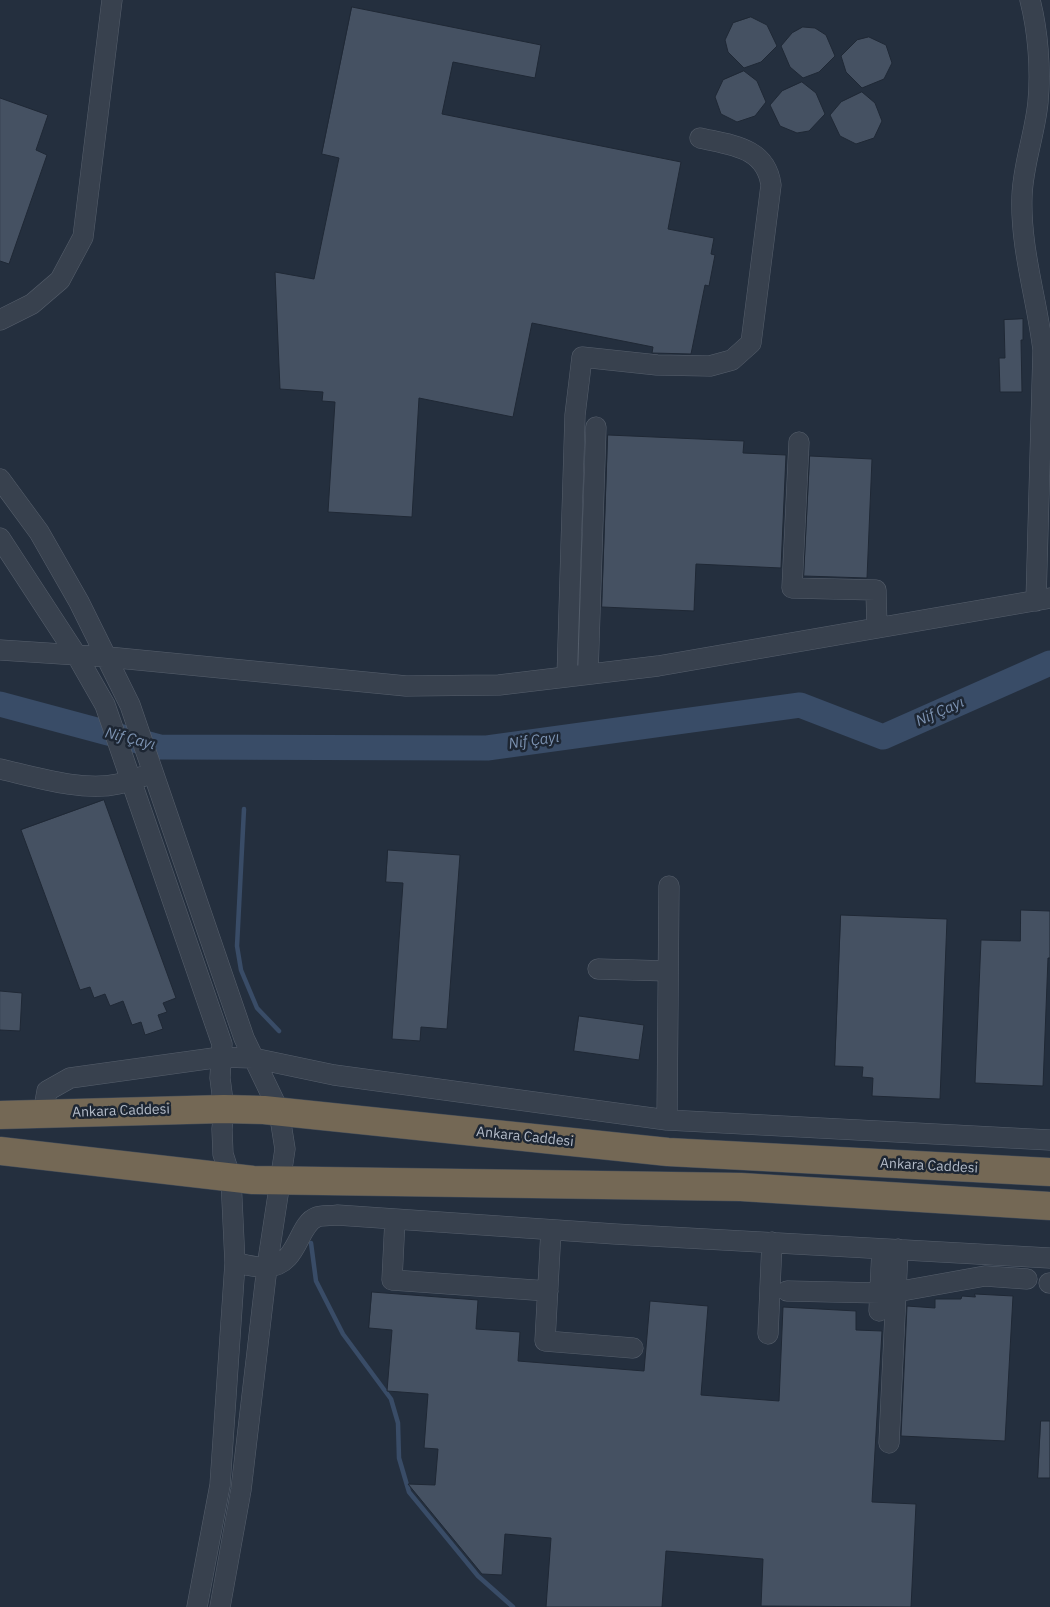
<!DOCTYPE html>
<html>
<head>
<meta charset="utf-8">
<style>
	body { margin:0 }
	canvas { display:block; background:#242f3e }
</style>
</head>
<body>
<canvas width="1050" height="1607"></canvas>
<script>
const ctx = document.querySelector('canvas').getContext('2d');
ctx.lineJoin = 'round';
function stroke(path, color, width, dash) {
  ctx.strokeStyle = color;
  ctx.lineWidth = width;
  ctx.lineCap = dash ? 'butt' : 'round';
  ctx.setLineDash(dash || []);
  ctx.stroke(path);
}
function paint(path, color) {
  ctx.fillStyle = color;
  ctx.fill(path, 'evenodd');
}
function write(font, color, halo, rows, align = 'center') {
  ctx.font = font + ' "IBM Plex Sans",sans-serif';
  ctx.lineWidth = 5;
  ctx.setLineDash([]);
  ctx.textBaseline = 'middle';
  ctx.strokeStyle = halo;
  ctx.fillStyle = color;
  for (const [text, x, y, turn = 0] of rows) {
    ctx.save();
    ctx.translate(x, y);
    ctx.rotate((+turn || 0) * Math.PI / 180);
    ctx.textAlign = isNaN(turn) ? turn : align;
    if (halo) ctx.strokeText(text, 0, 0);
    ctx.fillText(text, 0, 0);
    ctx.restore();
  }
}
stroke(new Path2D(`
	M 244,809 L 237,946 L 241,970 L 257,1008 L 279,1031
	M 311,1243 L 316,1281 L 343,1334 L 391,1399 L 398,1423 L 399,1458 L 409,1492 L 478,1576 L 513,1607`), '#394c67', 4.5);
stroke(new Path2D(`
	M 0,704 L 160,747 L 487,748 L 800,705 L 883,737 L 1050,663`), '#394c67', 25);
const building = new Path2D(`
	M 352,7 L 541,45 L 535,78 L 453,62 L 442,114 L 681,162 L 668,229 L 714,238 L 711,254 L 715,255 L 709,286 L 705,285 L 691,354 L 652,353 L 653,347 L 532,323 L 513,417 L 419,398 L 412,517 L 328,512 L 335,402 L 322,401 L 323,392 L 280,389 L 275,272 L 314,279 L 339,158 L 322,154 Z
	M 751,17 L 767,25 L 777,46 L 761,62 L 744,68 L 728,52 L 725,40 L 733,23 Z
	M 803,27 L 815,28 L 826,35 L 835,56 L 819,72 L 803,78 L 790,67 L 781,46 L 792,33 Z
	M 869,37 L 886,45 L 892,63 L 884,79 L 862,88 L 846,72 L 841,56 L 857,40 Z
	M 744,71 L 757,81 L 766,102 L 755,116 L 737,122 L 721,114 L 715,97 L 723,80 Z
	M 802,82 L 816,93 L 825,114 L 809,131 L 797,133 L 780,126 L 770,105 L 782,91 Z
	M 862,92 L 875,103 L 882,121 L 874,138 L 856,144 L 840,136 L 830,115 L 841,102 Z
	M 0,98 L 48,115 L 36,150 L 47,155 L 9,264 L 0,261 Z
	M 1023,319 L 1023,340 L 1021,340 L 1022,392 L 1000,392 L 999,358 L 1005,358 L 1004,320 Z
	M 608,435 L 744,441 L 743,453 L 786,455 L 781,568 L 696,564 L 694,611 L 602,607 Z
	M 810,456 L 872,459 L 867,578 L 804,576 Z
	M 104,800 L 176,998 L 163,1003 L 167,1012 L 158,1015 L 163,1029 L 145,1035 L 141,1022 L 132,1025 L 123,1001 L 110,1006 L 105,994 L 94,998 L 90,987 L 80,990 L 21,830 Z
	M 388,850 L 460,855 L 447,1029 L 421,1027 L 420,1041 L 392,1039 L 403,883 L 386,882 Z
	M 1021,910 L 1050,911 L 1050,958 L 1048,958 L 1043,1086 L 975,1083 L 981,940 L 1020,941 Z
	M 841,915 L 947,919 L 940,1099 L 872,1096 L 873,1078 L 862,1077 L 863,1067 L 835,1066 Z
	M 0,991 L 22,993 L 20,1031 L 0,1030 Z
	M 579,1016 L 644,1025 L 639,1060 L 574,1051 Z
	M 372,1292 L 478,1300 L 476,1329 L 520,1332 L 518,1361 L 644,1371 L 650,1301 L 708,1306 L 701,1395 L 779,1401 L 783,1307 L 856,1311 L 856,1330 L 882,1331 L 872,1502 L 916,1504 L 911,1607 L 761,1606 L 763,1559 L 666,1551 L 662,1607 L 546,1607 L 551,1538 L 539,1537 L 505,1534 L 502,1575 L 482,1574 L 408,1484 L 435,1485 L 438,1449 L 424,1448 L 428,1394 L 387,1391 L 392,1330 L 369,1328 Z
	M 975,1294 L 1013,1296 L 1005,1441 L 901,1436 L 907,1306 L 935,1308 L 935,1299 L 961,1299 L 962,1296 L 975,1297 Z
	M 1041,1421 L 1050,1421 L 1050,1478 L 1038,1478 Z`);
paint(building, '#455162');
stroke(building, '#1f2835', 1);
const minor = new Path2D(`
	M 1030,0 C 1038,31 1041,70 1038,102 C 1035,134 1023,164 1022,196 C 1020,248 1037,299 1043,350 L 1036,601
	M 0,320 L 32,304 L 60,280 L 83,237 L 112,0
	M 799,442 L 792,588 L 876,590 L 877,628
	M 0,479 L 39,532 L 79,602 L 130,705 L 244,1038 L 279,1111 L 285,1149 L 267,1267 L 241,1490 L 220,1607
	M 0,538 L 77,656 L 105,705 L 222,1044 L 220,1078 L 224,1109 L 222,1129 L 223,1154 L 231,1179 L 235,1263 L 220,1485 L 197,1607
	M 0,650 L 108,657 L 406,686 L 499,685 L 658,666 L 1050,598
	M 588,674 L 596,427
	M 567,677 L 575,415 L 582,357 L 657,365 L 710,366 L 732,360 L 751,343 L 771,185 C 766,147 731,145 700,138
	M 0,769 C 35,777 83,792 118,784 C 127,782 135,779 144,776
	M 598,969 L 668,971
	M 43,1114 L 47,1091 L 70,1078 L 221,1057 L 253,1058 L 334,1075 L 667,1120 L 1050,1140
	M 667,1120 L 669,886
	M 395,1219 L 392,1280 L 548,1291
	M 551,1230 L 545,1341 L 633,1348
	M 235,1263 C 245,1264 256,1268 266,1267 C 299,1266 297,1224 317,1217 C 323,1215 331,1216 337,1215 L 615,1234 L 1050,1258
	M 1049,1283 L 1050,1283
	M 787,1291 L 880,1293
	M 896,1292 L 985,1276 L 1027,1279
	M 879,1311 L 882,1249
	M 768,1334 L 772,1242
	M 889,1443 L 898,1249`);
const highway = new Path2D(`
	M 0,1115 L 224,1109 L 264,1110 L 668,1152 L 1050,1172
	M 0,1151 L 253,1180 L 741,1187 L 1050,1206`);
stroke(minor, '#565f6c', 21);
stroke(highway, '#434c59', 29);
stroke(minor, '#38414e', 20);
stroke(highway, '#746855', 28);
write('14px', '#b4bcc9', '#1d2633', [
	["Ankara Caddesi",121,1111,-2],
	["Ankara Caddesi",525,1137,6],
	["Ankara Caddesi",929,1166,3]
]);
write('italic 15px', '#7c92b1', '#1d2633', [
	["Nif Çayı",940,712,-24],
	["Nif Çayı",130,739,14],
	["Nif Çayı",534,741,-8]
]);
</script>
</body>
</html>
